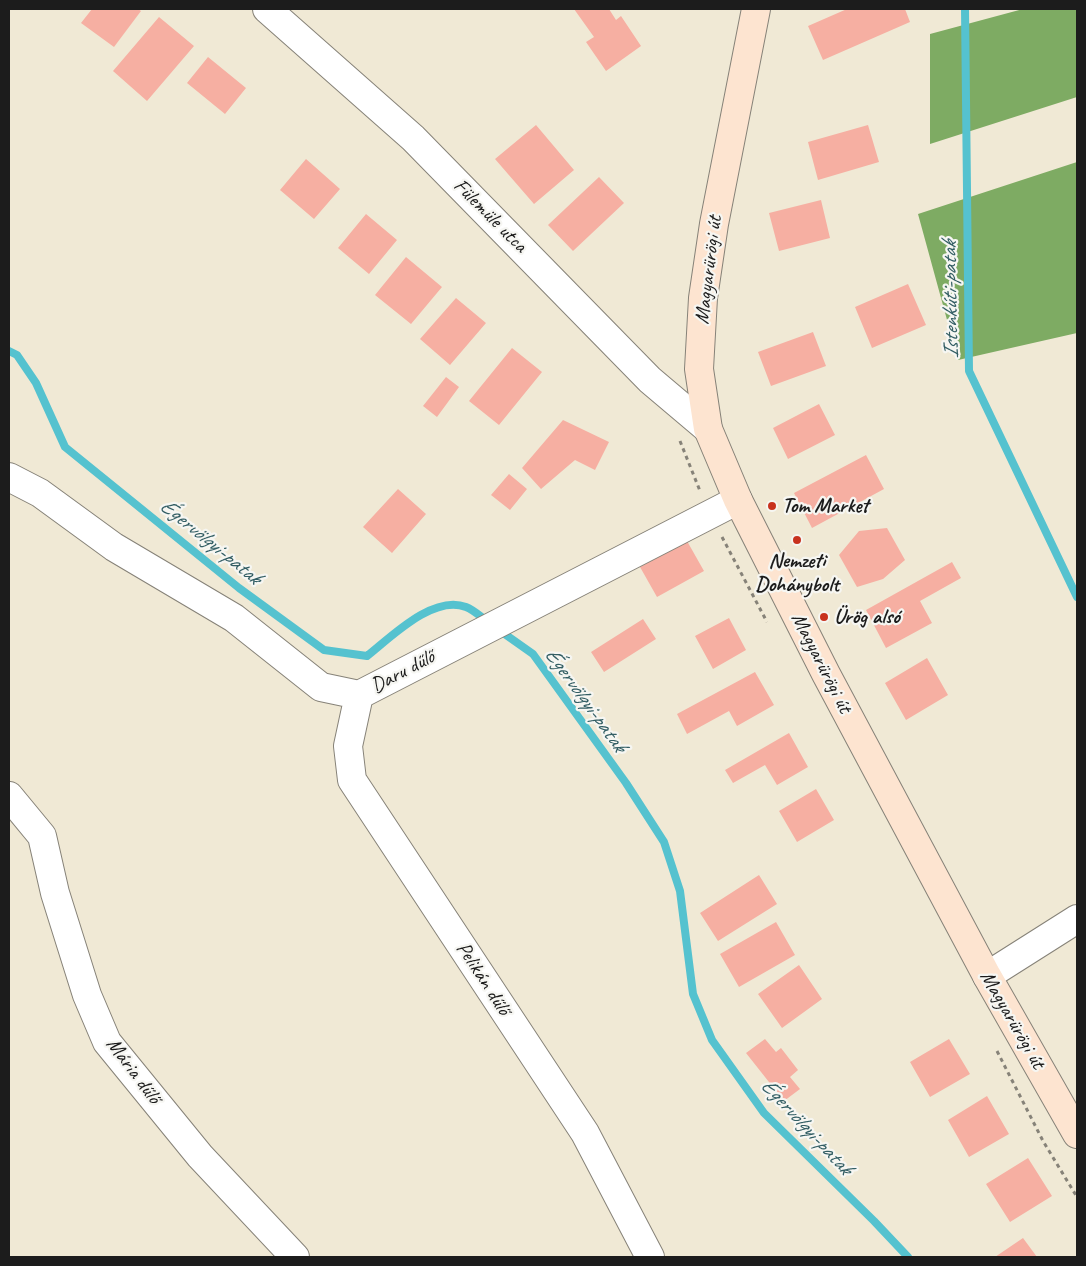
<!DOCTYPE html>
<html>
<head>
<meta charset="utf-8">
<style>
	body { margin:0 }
	#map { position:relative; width:1086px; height:1266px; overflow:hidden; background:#f0e9d5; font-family:Caveat,sans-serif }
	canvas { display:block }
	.frame { position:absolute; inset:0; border:10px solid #1c1c1c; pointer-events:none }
</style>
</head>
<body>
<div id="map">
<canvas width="1086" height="1266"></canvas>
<div class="frame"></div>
</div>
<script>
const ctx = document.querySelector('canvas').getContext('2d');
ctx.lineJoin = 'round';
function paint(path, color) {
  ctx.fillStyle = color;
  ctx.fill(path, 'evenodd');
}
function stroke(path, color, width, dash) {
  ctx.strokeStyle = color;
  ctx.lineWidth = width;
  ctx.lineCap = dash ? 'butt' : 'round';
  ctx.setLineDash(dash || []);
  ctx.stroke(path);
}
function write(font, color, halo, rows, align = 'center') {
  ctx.font = font + ' Caveat,sans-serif';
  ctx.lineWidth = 4.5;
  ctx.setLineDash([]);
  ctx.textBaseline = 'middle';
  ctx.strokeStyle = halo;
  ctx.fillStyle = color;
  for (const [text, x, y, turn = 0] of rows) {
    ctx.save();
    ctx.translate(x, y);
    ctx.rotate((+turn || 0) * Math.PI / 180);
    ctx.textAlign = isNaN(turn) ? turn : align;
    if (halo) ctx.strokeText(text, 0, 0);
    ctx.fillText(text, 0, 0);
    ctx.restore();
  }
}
paint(new Path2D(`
	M 1023,9 L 1077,9 L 1077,97 L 930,144 L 930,34 Z
	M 1077,162 L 1077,333 L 958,360 L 918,214 Z`), '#7eab63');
stroke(new Path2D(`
	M 965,9 L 969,371 L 1077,597
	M 9,351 L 17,355 L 36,383 L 65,447 L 239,588 L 324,650 L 367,656 C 390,638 433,594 466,607 C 474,610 481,617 488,622
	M 499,630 L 533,654 L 626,783 L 664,842 L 680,891 L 693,994 L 712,1040 L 764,1113 L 874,1221 L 908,1257`), '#55c2cf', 8);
paint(new Path2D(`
	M 92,9 L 138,9 L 141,11 L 114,47 L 81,23 Z
	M 574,9 L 609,9 L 616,20 L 621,16 L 641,46 L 606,71 L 586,42 L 594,37 Z
	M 847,9 L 905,9 L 910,22 L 823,60 L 808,26 Z
	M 159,17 L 194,46 L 147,101 L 113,71 Z
	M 208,57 L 246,88 L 225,114 L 187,83 Z
	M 536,125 L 574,170 L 534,204 L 495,159 Z
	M 868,125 L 879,162 L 818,180 L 808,142 Z
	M 306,159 L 340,189 L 314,219 L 280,190 Z
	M 599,177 L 624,203 L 573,251 L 548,225 Z
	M 821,200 L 830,238 L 779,251 L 769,213 Z
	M 366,214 L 397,240 L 369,274 L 338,248 Z
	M 406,257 L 442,287 L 411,324 L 375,295 Z
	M 908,284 L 926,325 L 872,348 L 855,307 Z
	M 456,298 L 486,323 L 450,365 L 420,339 Z
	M 813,332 L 826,366 L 771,386 L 758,352 Z
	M 512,348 L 542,372 L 499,425 L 469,401 Z
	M 446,377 L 459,387 L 437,417 L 423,406 Z
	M 819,404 L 835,435 L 788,459 L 773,428 Z
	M 563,420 L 609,442 L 595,470 L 575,460 L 541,489 L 522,468 Z
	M 866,455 L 884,489 L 812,528 L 794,493 Z
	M 509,474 L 527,489 L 510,510 L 491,495 Z
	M 398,489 L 426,514 L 392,553 L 363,527 Z
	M 887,528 L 905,560 L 883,579 L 857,587 L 839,555 L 859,531 Z
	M 687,541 L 704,571 L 657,597 L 640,567 Z
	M 952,562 L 961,578 L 920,601 L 932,623 L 886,648 L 866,610 Z
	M 729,618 L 746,650 L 713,669 L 695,636 Z
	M 643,619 L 656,639 L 604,672 L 591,652 Z
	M 927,658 L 948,695 L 906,720 L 885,683 Z
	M 755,672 L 774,705 L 737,726 L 729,711 L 687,734 L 677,714 Z
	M 789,733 L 808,767 L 777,785 L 765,765 L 733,783 L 725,770 Z
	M 816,789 L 834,820 L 797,842 L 779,811 Z
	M 759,875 L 777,904 L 718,941 L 700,913 Z
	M 776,922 L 795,955 L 739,987 L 720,954 Z
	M 799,965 L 822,999 L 782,1028 L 758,994 Z
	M 765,1039 L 776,1052 L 781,1048 L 798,1070 L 790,1077 L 800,1089 L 784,1101 L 746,1053 Z
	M 949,1039 L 970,1074 L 930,1097 L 910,1062 Z
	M 987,1096 L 1009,1134 L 969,1157 L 948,1120 Z
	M 1028,1158 L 1052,1196 L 1010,1222 L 986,1184 Z
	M 1023,1238 L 1037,1257 L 995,1257 Z`), '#f6afa2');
const street = new Path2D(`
	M 267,9 L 413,138 L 650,380 L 708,429
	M 9,477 L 40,493 L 114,547 L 234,618 L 321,687 L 359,695 L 738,500
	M 359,695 L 348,746 L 352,780 L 585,1133 L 650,1257
	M 9,796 L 42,836 L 55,893 L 87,995 L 107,1042 L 200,1156 L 295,1257
	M 987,976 L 1077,919`);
const secondary = new Path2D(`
	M 756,9 L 714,224 L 703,298 L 699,369 L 708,429 L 738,500 L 826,674 L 987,976 L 1077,1134`);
stroke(street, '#868278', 30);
stroke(secondary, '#868278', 30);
stroke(new Path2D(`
	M 680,441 L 700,491
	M 722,537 L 767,622
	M 997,1051 L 1043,1141 L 1077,1197`), '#868278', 3, [4, 4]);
stroke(street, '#fff', 28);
stroke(secondary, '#fde4d0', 28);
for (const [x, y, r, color] of [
	[772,506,5,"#c8321e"],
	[797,540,5,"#c8321e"],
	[824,617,5,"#c8321e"]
]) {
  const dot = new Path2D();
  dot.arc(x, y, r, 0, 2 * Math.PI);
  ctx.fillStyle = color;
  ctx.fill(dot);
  stroke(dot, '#f6f6f2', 2);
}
write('21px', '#1c1c1c', '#f6f6f2', [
	["Fülemüle utca",490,216,45],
	["Magyarürögi út",709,270,-83],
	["Magyarürögi út",821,663,63],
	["Daru dűlő",403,672,-28],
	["Pelikán dűlő",483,979,57],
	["Magyarürögi út",1012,1020,60],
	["Mária dűlő",133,1071,53]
]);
write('bold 21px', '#1c1c1c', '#f6f6f2', [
	["Tom Market",782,506],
	["Nemzeti",797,561,"center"],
	["Dohánybolt",797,585,"center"],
	["Ürög alsó",834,617]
], 'left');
write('italic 22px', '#335e64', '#f6f6f2', [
	["Istenkúti-patak",951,300,-91],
	["Égervölgyi-patak",210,542,39],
	["Égervölgyi-patak",585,700,54],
	["Égervölgyi-patak",806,1127,47]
]);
</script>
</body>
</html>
